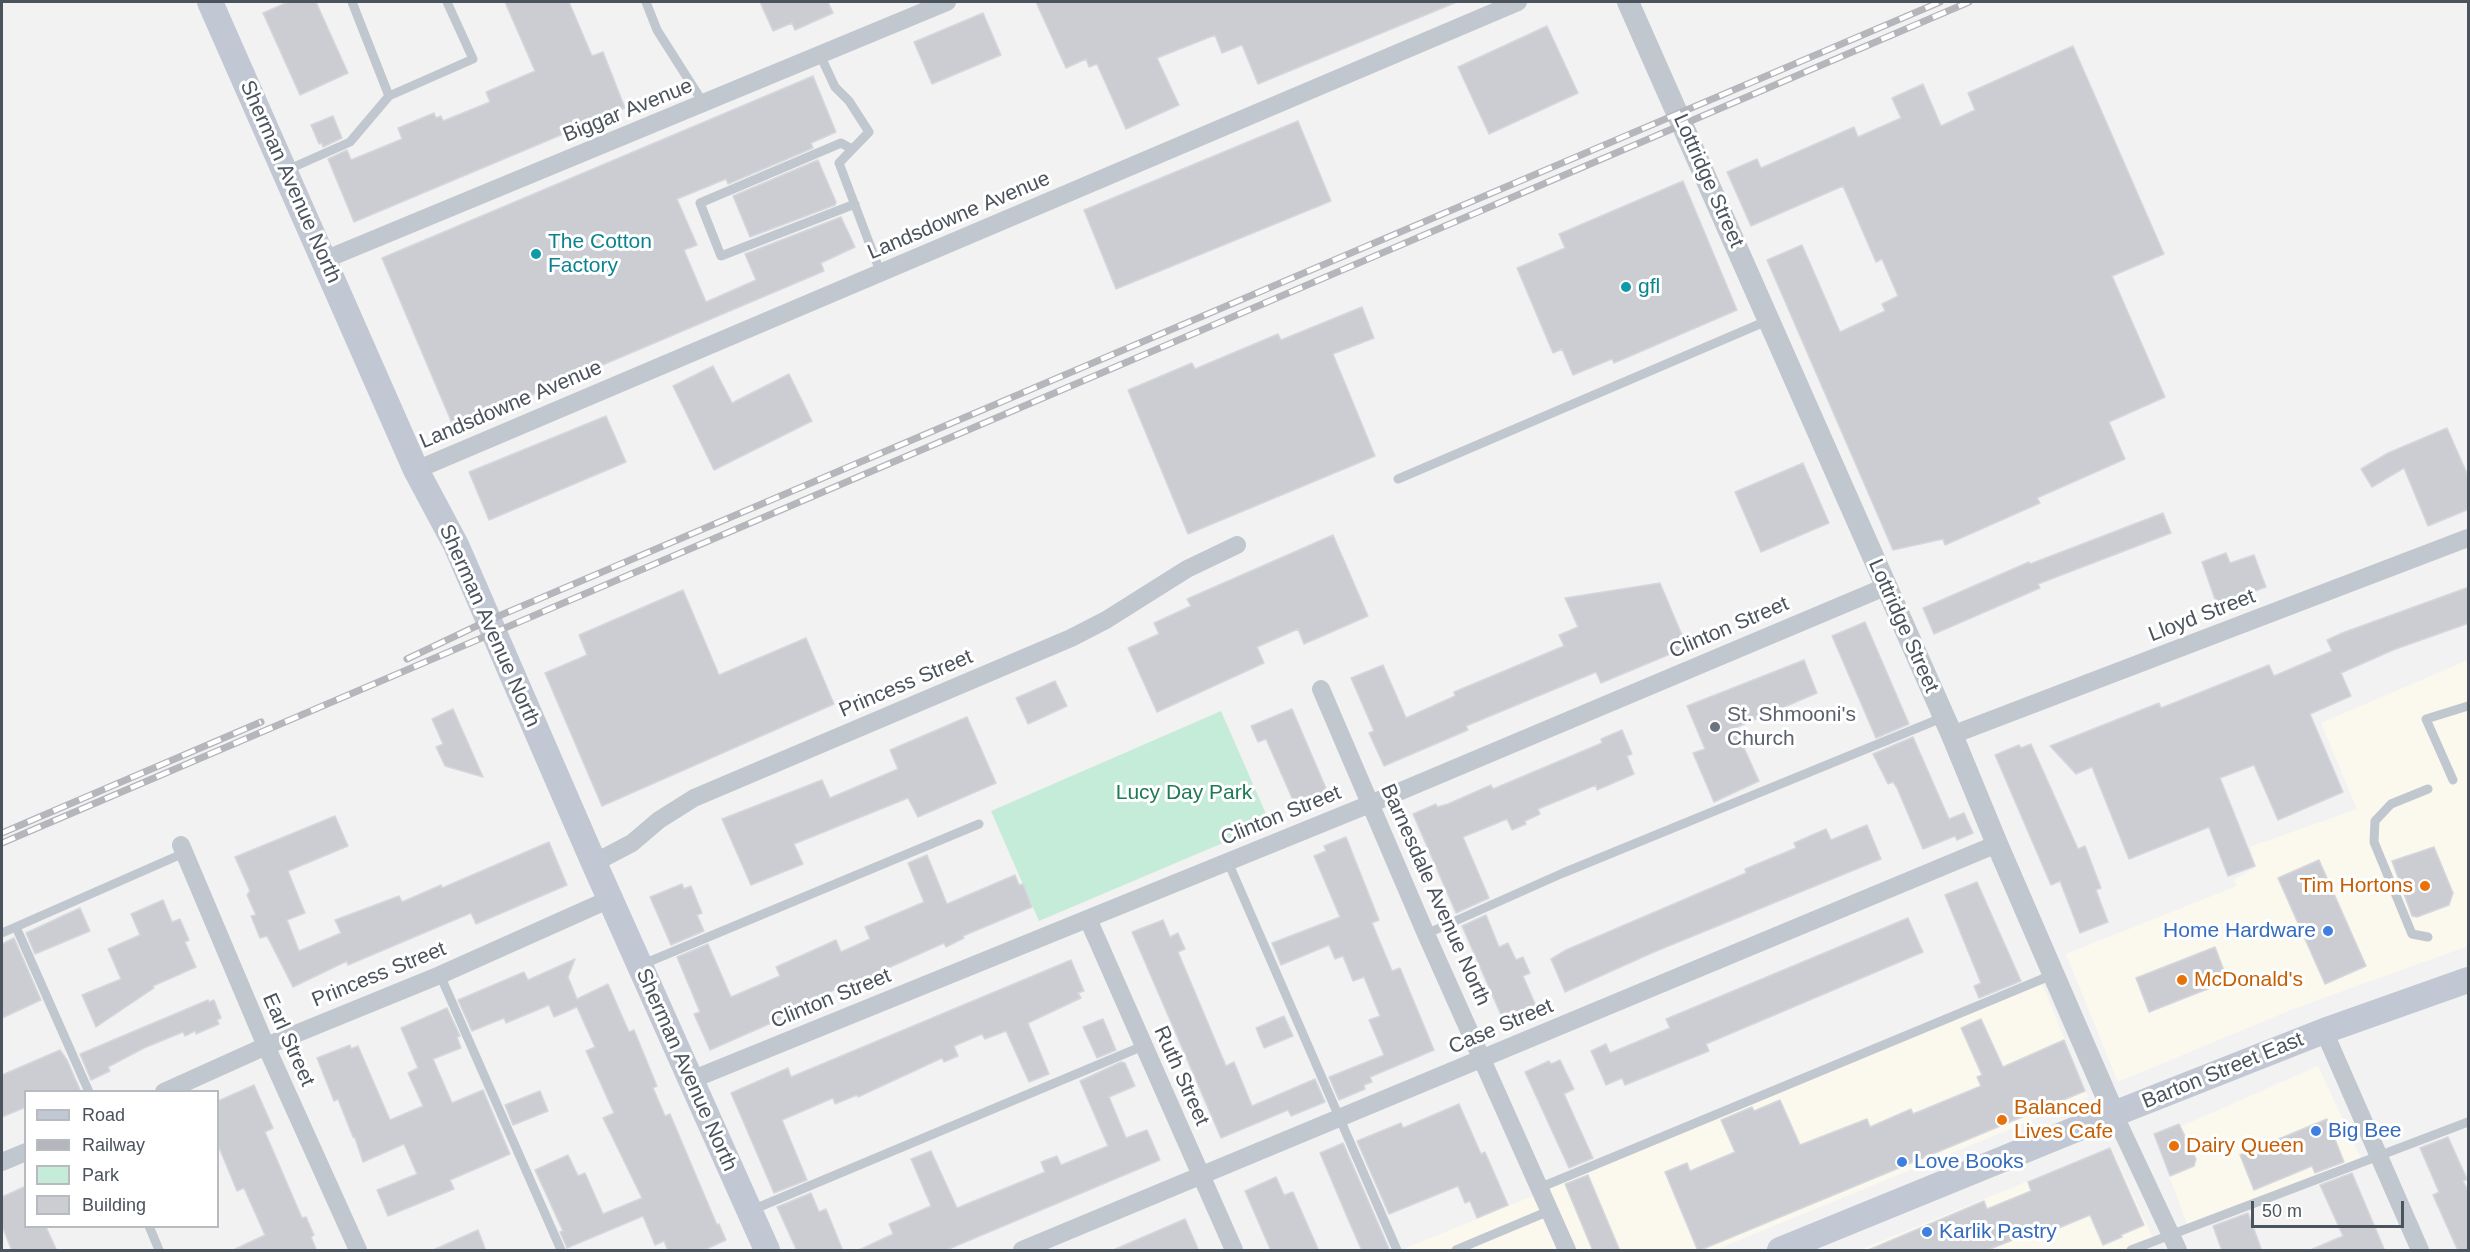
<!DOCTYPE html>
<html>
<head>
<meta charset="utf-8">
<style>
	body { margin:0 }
	#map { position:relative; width:2470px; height:1252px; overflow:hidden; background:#f3f2f2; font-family:Arial,sans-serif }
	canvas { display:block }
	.frame { position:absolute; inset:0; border:3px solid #4b535d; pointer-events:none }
	.legend { position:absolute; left:24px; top:1090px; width:195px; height:138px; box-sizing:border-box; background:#fff; border:2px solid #b7babe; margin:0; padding:8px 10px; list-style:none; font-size:18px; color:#4b535d }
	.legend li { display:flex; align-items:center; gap:12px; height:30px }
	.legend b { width:30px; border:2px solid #b7babe }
	.scale { position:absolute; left:2251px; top:1201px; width:153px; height:27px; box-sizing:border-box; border:3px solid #4b535d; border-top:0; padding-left:8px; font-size:18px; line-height:21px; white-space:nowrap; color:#4b535d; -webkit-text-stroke:4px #fff; paint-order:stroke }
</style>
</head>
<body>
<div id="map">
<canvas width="2470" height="1252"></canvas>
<div class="frame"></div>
<ul class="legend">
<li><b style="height:8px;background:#c1c8d3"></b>Road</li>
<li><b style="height:8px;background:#b4b6bb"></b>Railway</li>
<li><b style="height:16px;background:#c5ecd8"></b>Park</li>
<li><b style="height:16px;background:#cccdd3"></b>Building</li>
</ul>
<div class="scale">50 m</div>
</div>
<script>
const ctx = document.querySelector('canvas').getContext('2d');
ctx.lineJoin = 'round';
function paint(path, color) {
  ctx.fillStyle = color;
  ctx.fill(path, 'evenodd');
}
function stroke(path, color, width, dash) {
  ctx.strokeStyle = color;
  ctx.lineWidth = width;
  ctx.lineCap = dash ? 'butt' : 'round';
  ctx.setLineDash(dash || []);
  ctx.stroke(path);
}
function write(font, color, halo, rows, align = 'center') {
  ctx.font = font + ' Arial,sans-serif';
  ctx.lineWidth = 6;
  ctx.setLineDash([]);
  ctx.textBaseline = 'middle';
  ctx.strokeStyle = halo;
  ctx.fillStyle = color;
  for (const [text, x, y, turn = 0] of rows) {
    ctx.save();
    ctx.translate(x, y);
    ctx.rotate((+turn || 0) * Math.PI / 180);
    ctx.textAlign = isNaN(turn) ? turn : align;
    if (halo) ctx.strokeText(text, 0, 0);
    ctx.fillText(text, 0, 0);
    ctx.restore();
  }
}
paint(new Path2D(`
	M 2468,660 L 2468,946 L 2293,1009 L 2118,1082 L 2066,954 L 2237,886 L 2234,880 L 2256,867 L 2250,847 L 2357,809 L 2321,723 Z
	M 2041,981 L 2088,1097 L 1715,1250 L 1407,1250 L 1406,1248 L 1550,1189 Z
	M 2318,1066 L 2362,1161 L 2189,1229 L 2155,1138 Z
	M 2111,1147 L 2155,1243 L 2138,1250 L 1860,1250 Z`), '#fbf9ee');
paint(new Path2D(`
	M 1221,711 L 1270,823 L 1039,921 L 991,811 Z`), '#c5ecd8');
const building = new Path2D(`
	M 288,2 L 316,2 L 348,73 L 300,95 L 263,13 Z
	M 505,2 L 569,2 L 592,56 L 603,52 L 625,108 L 354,222 L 328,159 L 347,150 L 351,160 L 402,139 L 398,128 L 434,113 L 436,118 L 441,116 L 443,121 L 490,102 L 486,92 L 535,71 Z
	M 760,2 L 828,2 L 833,13 L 795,30 L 792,23 L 773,31 Z
	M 1036,2 L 1457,2 L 1258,84 L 1242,45 L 1222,53 L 1215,35 L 1157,58 L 1179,105 L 1126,129 L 1097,64 L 1089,67 L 1086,59 L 1066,68 Z
	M 983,13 L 1001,55 L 932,84 L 914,42 Z
	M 1547,26 L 1578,93 L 1489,134 L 1458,67 Z
	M 2073,46 L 2164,254 L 2112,276 L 2165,397 L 2109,422 L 2125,459 L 2037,498 L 2040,503 L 1945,545 L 1943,539 L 1893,550 L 1767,260 L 1802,245 L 1840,332 L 1885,311 L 1882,304 L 1898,296 L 1882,259 L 1876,262 L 1843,186 L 1751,226 L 1727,172 L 1757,159 L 1761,168 L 1854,127 L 1858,137 L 1901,118 L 1892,98 L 1923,84 L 1941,126 L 1975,110 L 1968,93 Z
	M 813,76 L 836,132 L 811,143 L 813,148 L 728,184 L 726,179 L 677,199 L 697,245 L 684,250 L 706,302 L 756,280 L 745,254 L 841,217 L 855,247 L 821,263 L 824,271 L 454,428 L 382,258 Z
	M 333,116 L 342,138 L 323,147 L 322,143 L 319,144 L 311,125 Z
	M 1298,121 L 1331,201 L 1116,289 L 1084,210 Z
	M 818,160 L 836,202 L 835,205 L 750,237 L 733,196 Z
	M 1683,181 L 1737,310 L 1614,363 L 1612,359 L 1573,375 L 1562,349 L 1553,353 L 1517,268 L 1565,248 L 1559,234 Z
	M 1362,307 L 1374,338 L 1333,354 L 1375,456 L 1188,534 L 1128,390 L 1192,363 L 1195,369 L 1278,334 L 1281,340 Z
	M 713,366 L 732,403 L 789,374 L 812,421 L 714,470 L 673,386 Z
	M 606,416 L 626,462 L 489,520 L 469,472 Z
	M 2447,428 L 2469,478 L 2469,509 L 2428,526 L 2404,468 L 2372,487 L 2361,469 L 2388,453 Z
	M 1803,463 L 1829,523 L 1761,552 L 1735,492 Z
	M 2163,513 L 2171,533 L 2038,584 L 2040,588 L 1934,634 L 1923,608 L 2029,562 L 2030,564 Z
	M 1333,535 L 1368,616 L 1304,644 L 1298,629 L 1257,647 L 1264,663 L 1157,712 L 1128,648 L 1159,634 L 1154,623 L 1191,606 L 1187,599 Z
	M 2226,553 L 2230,563 L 2254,555 L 2266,587 L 2217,605 L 2202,562 Z
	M 1660,583 L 1687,647 L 1601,683 L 1596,672 L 1466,726 L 1468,730 L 1384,766 L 1369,733 L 1374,731 L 1351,678 L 1383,665 L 1406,718 L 1455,696 L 1454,692 L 1564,646 L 1559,635 L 1578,627 L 1565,598 Z
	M 2469,587 L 2469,623 L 2393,650 L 2341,673 L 2351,696 L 2310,714 L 2343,792 L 2278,820 L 2254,765 L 2220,778 L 2255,866 L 2228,876 L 2209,827 L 2129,859 L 2092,767 L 2076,774 L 2050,746 L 2159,703 L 2161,708 L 2269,665 L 2274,676 L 2332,651 L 2327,640 L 2342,633 Z
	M 683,590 L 719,675 L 806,638 L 834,704 L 602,806 L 545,673 L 587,655 L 579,635 Z
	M 1865,622 L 1909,724 L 1876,738 L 1832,636 Z
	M 1804,660 L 1817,693 L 1735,728 L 1759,781 L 1714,802 L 1693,753 L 1705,749 L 1687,706 Z
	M 1055,681 L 1067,706 L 1028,724 L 1016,698 Z
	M 453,709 L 483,777 L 445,766 L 436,747 L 443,744 L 432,719 Z
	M 1292,709 L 1328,793 L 1296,807 L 1266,739 L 1258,742 L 1251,726 Z
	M 967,717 L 996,783 L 918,817 L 908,798 L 794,844 L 803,864 L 751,885 L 722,819 L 822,780 L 830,798 L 898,769 L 890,750 Z
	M 1622,730 L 1632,754 L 1627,756 L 1634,774 L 1597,790 L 1596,785 L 1538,809 L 1540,814 L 1525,821 L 1526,824 L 1512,830 L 1507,819 L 1463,837 L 1489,898 L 1456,913 L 1413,814 L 1436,804 L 1437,807 L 1448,804 L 1491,785 L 1493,789 L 1602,743 L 1601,739 Z
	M 1913,737 L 1949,819 L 1964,813 L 1973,833 L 1957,840 L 1955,836 L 1923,849 L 1897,788 L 1893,782 L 1888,784 L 1873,754 Z
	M 2031,744 L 2078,849 L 2085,846 L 2101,888 L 2096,890 L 2108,922 L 2080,933 L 2060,881 L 2051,885 L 1995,755 L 2019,745 L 2021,748 Z
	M 335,816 L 348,846 L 288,871 L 305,913 L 287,920 L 299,951 L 341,933 L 335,920 L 399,896 L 402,902 L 441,885 L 442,888 L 549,842 L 567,885 L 476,924 L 471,913 L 348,965 L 347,961 L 293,987 L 267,936 L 260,938 L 251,916 L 256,915 L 247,895 L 250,891 L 235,857 Z
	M 1867,825 L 1881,859 L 1654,952 L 1565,992 L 1551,959 L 1566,950 L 1746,873 L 1745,869 L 1796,848 L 1794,843 L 1826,829 L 1831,840 Z
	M 1346,837 L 1379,920 L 1372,923 L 1392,971 L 1400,968 L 1434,1050 L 1370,1077 L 1372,1082 L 1364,1085 L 1365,1089 L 1339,1100 L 1329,1077 L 1384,1055 L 1369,1020 L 1380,1016 L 1364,977 L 1353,981 L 1343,956 L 1335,959 L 1329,945 L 1281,965 L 1272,943 L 1340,917 L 1314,856 L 1326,851 L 1324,846 Z
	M 2434,847 L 2453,893 L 2449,905 L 2417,917 L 2412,916 L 2392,861 Z
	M 927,855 L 947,904 L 1015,875 L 1019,885 L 1023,884 L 1032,907 L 963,936 L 964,938 L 946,947 L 944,943 L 879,972 L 782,1011 L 785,1017 L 710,1050 L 694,1014 L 700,1012 L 677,957 L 708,944 L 731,997 L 780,976 L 776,967 L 836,940 L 841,952 L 870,939 L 865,927 L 924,902 L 908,863 Z
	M 2319,860 L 2366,966 L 2325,984 L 2278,878 Z
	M 1977,882 L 2021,981 L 1979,998 L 1974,986 L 1981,983 L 1945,895 Z
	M 682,884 L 684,889 L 691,886 L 702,913 L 697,915 L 704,931 L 671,945 L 650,897 Z
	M 163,900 L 172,922 L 180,919 L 189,940 L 185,942 L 196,967 L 153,986 L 154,988 L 96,1027 L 82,995 L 121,979 L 108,949 L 140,935 L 131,914 Z
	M 80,908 L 90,931 L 35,954 L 26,933 Z
	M 1486,915 L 1499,947 L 1508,943 L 1516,960 L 1523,957 L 1530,973 L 1523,976 L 1536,1006 L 1527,1010 L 1529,1014 L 1505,1024 L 1462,926 Z
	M 1908,918 L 1923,952 L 1706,1044 L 1709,1051 L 1625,1085 L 1622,1078 L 1606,1085 L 1591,1051 L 1606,1044 L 1610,1053 L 1670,1028 L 1666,1019 Z
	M 1163,920 L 1170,937 L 1178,933 L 1185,949 L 1178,952 L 1226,1066 L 1234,1062 L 1252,1106 L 1315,1079 L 1325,1102 L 1291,1116 L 1288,1110 L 1221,1138 L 1132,932 Z
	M 14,938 L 41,1000 L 2,1018 L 2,944 Z
	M 2215,947 L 2228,981 L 2149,1012 L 2136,978 Z
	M 575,959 L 568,977 L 577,999 L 608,984 L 629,1032 L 634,1030 L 657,1086 L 653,1088 L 665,1116 L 670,1114 L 717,1225 L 719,1224 L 726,1240 L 702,1251 L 668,1251 L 664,1241 L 655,1245 L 643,1216 L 567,1248 L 560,1232 L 563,1231 L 535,1170 L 568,1155 L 578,1176 L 585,1173 L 603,1214 L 642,1198 L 603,1118 L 614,1113 L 586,1051 L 595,1047 L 577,1007 L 554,1017 L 549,1005 L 506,1023 L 504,1018 L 472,1031 L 458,1000 L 524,972 L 528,980 Z
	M 1071,960 L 1084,991 L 1078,993 L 1081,998 L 1028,1023 L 1049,1074 L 1029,1082 L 1006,1031 L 985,1039 L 982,1034 L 954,1046 L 958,1056 L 944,1062 L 942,1058 L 858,1097 L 857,1095 L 835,1104 L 833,1098 L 782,1120 L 807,1180 L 774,1193 L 731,1093 L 788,1068 L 791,1077 Z
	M 208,1000 L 209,1002 L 214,1000 L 221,1018 L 217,1020 L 219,1024 L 196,1034 L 195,1031 L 185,1036 L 183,1032 L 144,1048 L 108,1067 L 110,1071 L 91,1080 L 80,1054 Z
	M 447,1008 L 460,1036 L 457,1037 L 461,1048 L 433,1059 L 452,1103 L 483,1090 L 510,1154 L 450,1180 L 454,1189 L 388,1216 L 377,1190 L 417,1174 L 404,1144 L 363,1162 L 355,1138 L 353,1137 L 338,1099 L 334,1101 L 317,1058 L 350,1045 L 351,1049 L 358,1046 L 390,1120 L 423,1106 L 408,1073 L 418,1068 L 401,1028 Z
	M 1284,1016 L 1293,1036 L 1264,1048 L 1256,1028 Z
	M 1103,1019 L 1116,1050 L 1097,1058 L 1083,1027 Z
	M 1981,1019 L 2003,1067 L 2064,1040 L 2085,1091 L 1698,1251 L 1665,1172 L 1687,1163 L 1690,1171 L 1735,1152 L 1721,1120 L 1752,1107 L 1754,1111 L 1780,1100 L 1800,1145 L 1867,1119 L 1870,1127 L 1911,1109 L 1913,1114 L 1981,1086 L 1977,1077 L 1982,1075 L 1961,1028 Z
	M 60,1050 L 67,1060 L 81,1092 L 26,1092 L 26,1107 L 2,1117 L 2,1075 Z
	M 1560,1060 L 1574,1089 L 1564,1094 L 1593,1158 L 1569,1168 L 1525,1072 L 1549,1061 L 1551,1064 Z
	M 1121,1062 L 1125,1063 L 1135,1086 L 1109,1097 L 1126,1138 L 1147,1130 L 1160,1160 L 944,1251 L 857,1251 L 893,1234 L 889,1224 L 931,1206 L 911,1159 L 931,1151 L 957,1208 L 1045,1172 L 1041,1162 L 1057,1156 L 1061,1165 L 1108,1146 L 1080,1081 Z
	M 254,1085 L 273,1128 L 265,1132 L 302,1218 L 306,1217 L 314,1235 L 311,1237 L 317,1251 L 231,1251 L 265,1235 L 244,1188 L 237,1191 L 218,1145 L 218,1101 Z
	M 540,1091 L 548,1111 L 513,1125 L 505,1105 Z
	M 1459,1104 L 1481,1154 L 1485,1152 L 1508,1205 L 1477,1218 L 1470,1201 L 1465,1203 L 1458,1186 L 1389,1214 L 1357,1141 L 1401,1123 L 1403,1128 Z
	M 2327,1119 L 2344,1162 L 2315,1173 L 2312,1166 L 2254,1190 L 2240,1155 Z
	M 2179,1124 L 2196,1159 L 2194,1166 L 2170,1176 L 2154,1134 Z
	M 2448,1137 L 2467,1179 L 2463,1181 L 2469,1193 L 2469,1251 L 2458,1251 L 2454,1242 L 2433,1195 L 2439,1192 L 2420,1148 Z
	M 1343,1143 L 1390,1251 L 1362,1251 L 1348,1219 L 1320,1153 Z
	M 2110,1148 L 2144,1225 L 2121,1235 L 2122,1237 L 2103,1245 L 2090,1215 L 2037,1237 L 2035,1231 L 1985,1251 L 1866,1251 L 1984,1201 L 1987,1209 L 2031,1191 L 2028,1182 Z
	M 2352,1173 L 2385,1251 L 2308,1251 L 2343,1236 L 2320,1185 Z
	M 1588,1175 L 1620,1251 L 1593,1251 L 1565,1184 Z
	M 1276,1177 L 1284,1195 L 1293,1192 L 1319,1251 L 1271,1251 L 1245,1191 Z
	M 26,1186 L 26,1227 L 46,1227 L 57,1251 L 12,1251 L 2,1226 L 2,1197 Z
	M 811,1193 L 819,1212 L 826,1209 L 843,1251 L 797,1251 L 777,1207 Z
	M 2248,1213 L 2262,1251 L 2222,1251 L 2213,1226 Z
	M 1185,1219 L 1199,1251 L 1111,1251 L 1164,1228 Z
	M 478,1230 L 486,1251 L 431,1251 Z`);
paint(building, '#cccdd3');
stroke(building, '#d6d7dc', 1.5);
stroke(new Path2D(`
	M 352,2 L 389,96 L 473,59 L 447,2
	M 646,2 L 657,30 L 704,104
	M 820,55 L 835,87 L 849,101 L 869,132 L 839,163 L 881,274
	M 852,149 L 841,143 L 700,203 L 721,256 L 855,204
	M 287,170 L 350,142 L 389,96
	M 1398,479 L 1769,320
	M 2453,780 L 2426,719 L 2468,706
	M 1228,862 L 1397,1250
	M 16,927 L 89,1092
	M 2,933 L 184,853
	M 1426,934 L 1563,873 L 1944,717
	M 2428,937 L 2412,934 L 2374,842 L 2375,821 L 2391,804 L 2428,789
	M 641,965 L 979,824
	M 440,975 L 561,1250
	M 1539,1188 L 2052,975
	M 752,1210 L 1143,1046
	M 149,1226 L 159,1250
	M 1456,1250 L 1549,1211
	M 2131,1250 L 2468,1122`), '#c1c7ce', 9);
stroke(new Path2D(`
	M 324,260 L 947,2
	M 416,470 L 1518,2
	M 1321,689 L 1426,934 L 1567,1250
	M 1952,735 L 2468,538
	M 181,845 L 266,1046 L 358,1250
	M 594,863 L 632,843 L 659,820 L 694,798 L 1071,638 L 1106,620 L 1187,569 L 1237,545
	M 1088,919 L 1234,1250
	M 2324,1031 L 2420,1250
	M 691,1080 L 1370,804 L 1885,587
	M 164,1092 L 266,1046 L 440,975 L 610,899
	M 2114,1114 L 2178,1250
	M 2,1162 L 26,1152
	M 1022,1250 L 1997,844`), '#c1c7ce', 18);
stroke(new Path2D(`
	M 1628,2 L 1952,735 L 1997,844 L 2114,1114`), '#c1c7ce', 22);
stroke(new Path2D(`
	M 210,2 L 416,470 L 456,545 L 594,863 L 767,1250
	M 1780,1250 L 2096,1121 L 2324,1031 L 2468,980`), '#c1c8d3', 26);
const rail = new Path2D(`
	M 407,659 L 487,621 L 1940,2
	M 2,833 L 261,722
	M 2,843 L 1969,2`);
stroke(rail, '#b4b6bb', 7);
stroke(rail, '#fff', 4.5, [14]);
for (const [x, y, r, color] of [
	[536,254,6,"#0f9aa8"],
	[1626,287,6,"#0f9aa8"],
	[1715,727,6,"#6b7280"],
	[2425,886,6,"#e8710a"],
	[2328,931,6,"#3f7fe0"],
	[2182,980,6,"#e8710a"],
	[2002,1120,6,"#e8710a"],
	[2316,1131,6,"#3f7fe0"],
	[2174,1146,6,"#e8710a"],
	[1902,1162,6,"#3f7fe0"],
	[1927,1232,6,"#3f7fe0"]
]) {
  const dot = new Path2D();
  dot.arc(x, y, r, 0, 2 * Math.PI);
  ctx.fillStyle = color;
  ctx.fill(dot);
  stroke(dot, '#fff', 2);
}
write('21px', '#4b535d', '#fff', [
	["Biggar Avenue",628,111,-22],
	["Lottridge Street",1708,181,66],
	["Sherman Avenue North",290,182,66],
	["Landsdowne Avenue",959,216,-23],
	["Landsdowne Avenue",511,405,-23],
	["Lloyd Street",2202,616,-21],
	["Sherman Avenue North",489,626,66],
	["Lottridge Street",1903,626,66],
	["Clinton Street",1729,628,-23],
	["Princess Street",906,684,-23],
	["Clinton Street",1281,816,-22],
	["Barnesdale Avenue North",1435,895,66],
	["Princess Street",379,975,-22],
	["Clinton Street",831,999,-22],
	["Case Street",1501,1027,-23],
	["Earl Street",288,1040,66],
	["Sherman Avenue North",686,1070,66],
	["Barton Street East",2223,1071,-22],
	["Ruth Street",1181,1076,66]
]);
write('21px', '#0d838f', '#fff', [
	["The Cotton",548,242],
	["Factory",548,266],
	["gfl",1638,287]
], 'left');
write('21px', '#5b616d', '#fff', [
	["St. Shmooni's",1727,715],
	["Church",1727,739]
], 'left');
write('21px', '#217956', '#fff', [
	["Lucy Day Park",1184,793]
]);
write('21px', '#c56008', '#fff', [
	["Tim Hortons",2413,886,"right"],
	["McDonald's",2194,980],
	["Balanced",2014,1108],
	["Lives Cafe",2014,1132],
	["Dairy Queen",2186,1146]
], 'left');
write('21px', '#366cbe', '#fff', [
	["Home Hardware",2316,931,"right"],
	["Big Bee",2328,1131],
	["Love Books",1914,1162],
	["Karlik Pastry",1939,1232]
], 'left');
</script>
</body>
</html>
